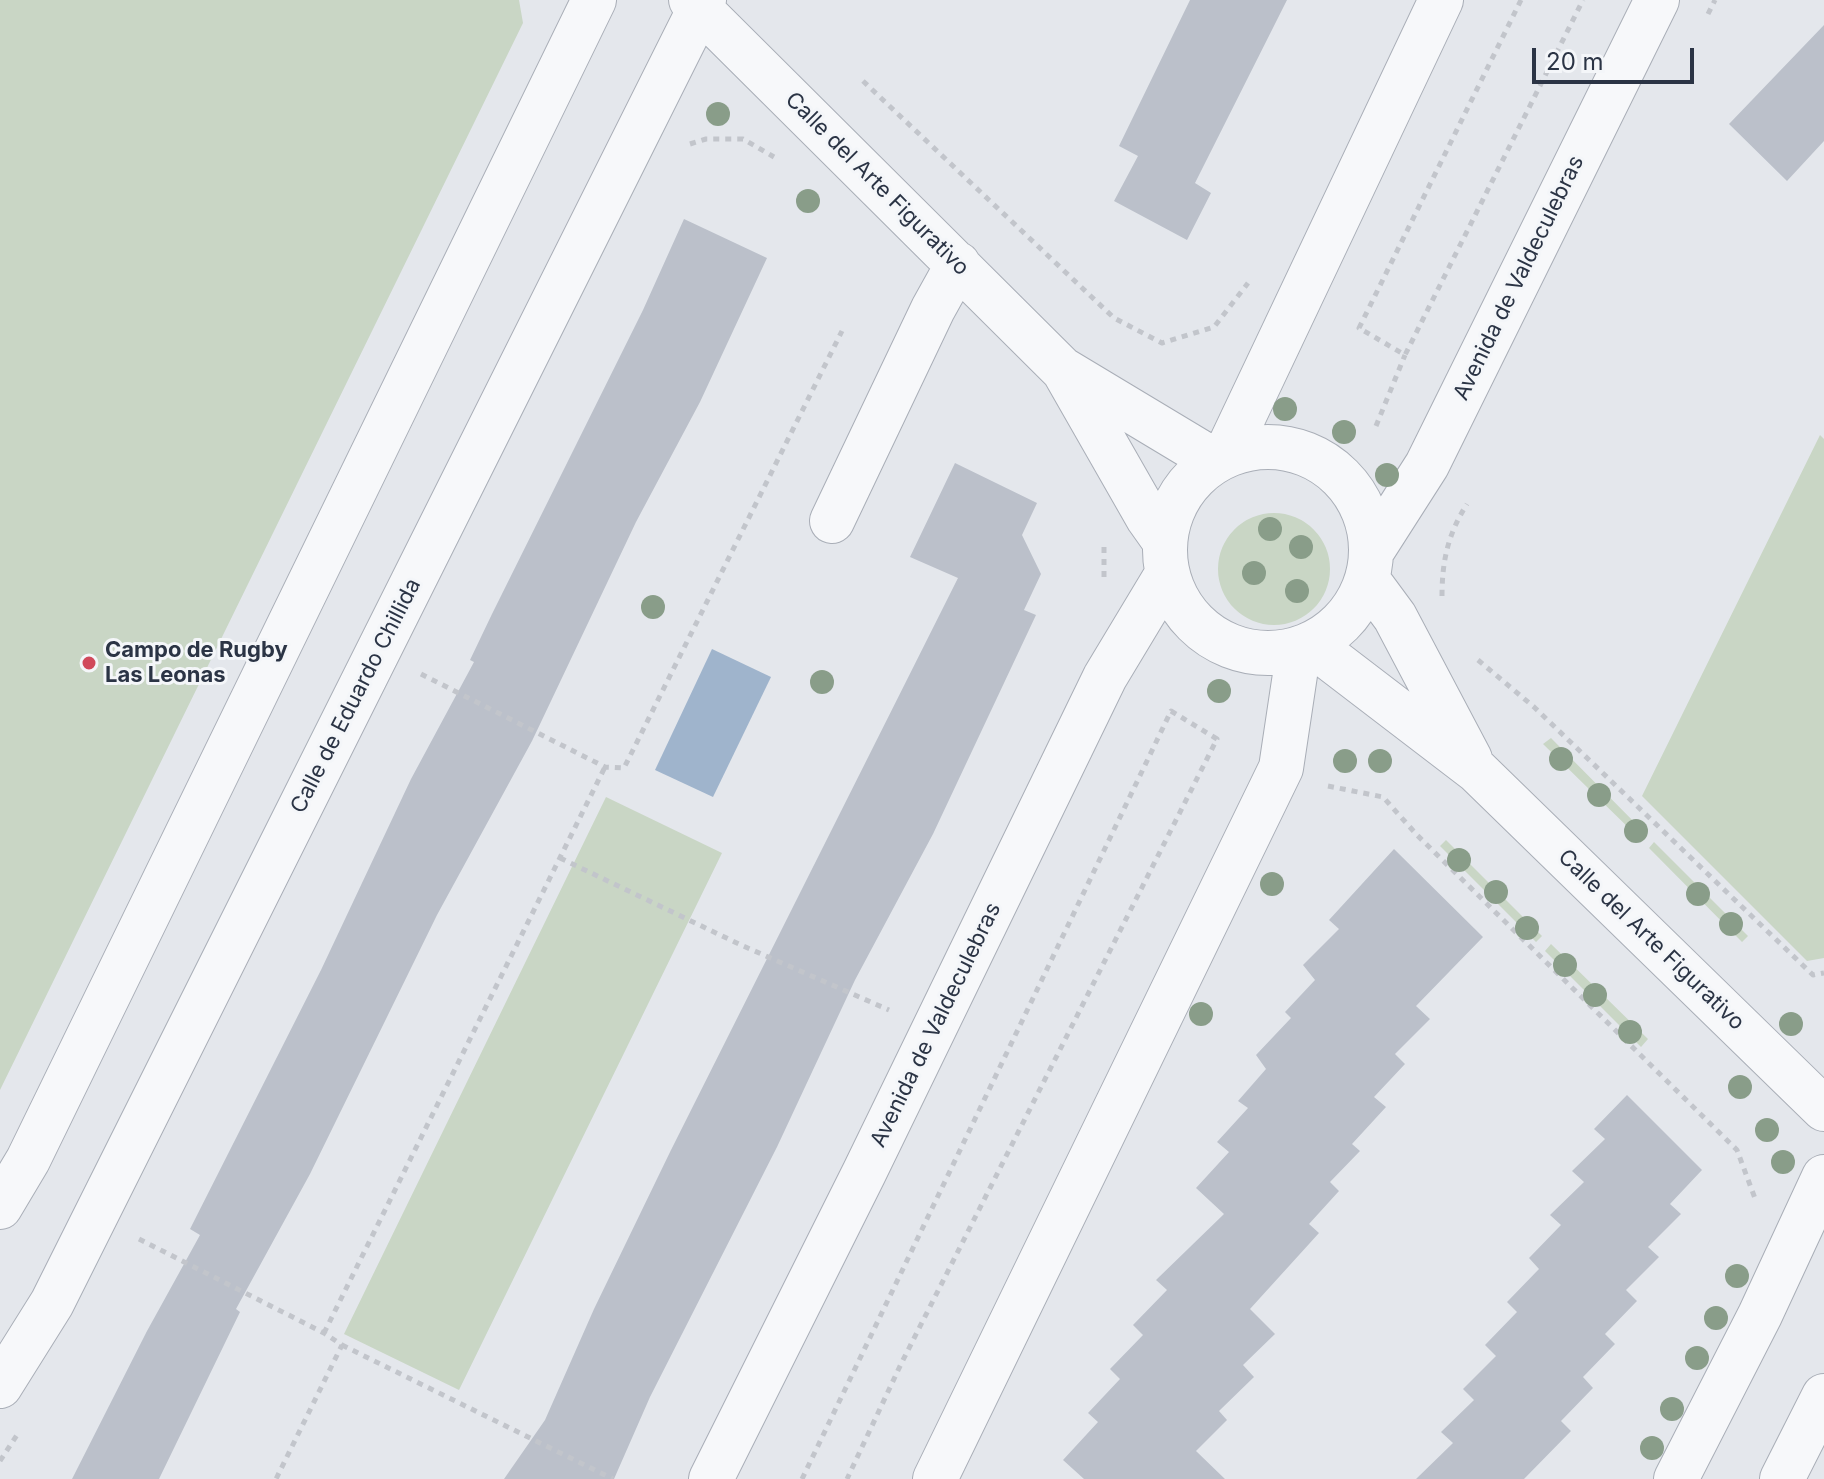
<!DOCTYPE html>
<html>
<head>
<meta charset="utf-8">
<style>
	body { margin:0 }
	#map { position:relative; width:1824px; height:1479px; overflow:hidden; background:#e4e7ec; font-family:Inter,sans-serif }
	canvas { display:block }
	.scale { position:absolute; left:1532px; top:48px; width:162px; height:36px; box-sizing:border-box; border:4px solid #2b3445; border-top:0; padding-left:10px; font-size:24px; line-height:28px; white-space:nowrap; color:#2b3445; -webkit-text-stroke:6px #f4f6f9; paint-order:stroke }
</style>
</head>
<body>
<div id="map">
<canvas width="1824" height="1479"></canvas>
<div class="scale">20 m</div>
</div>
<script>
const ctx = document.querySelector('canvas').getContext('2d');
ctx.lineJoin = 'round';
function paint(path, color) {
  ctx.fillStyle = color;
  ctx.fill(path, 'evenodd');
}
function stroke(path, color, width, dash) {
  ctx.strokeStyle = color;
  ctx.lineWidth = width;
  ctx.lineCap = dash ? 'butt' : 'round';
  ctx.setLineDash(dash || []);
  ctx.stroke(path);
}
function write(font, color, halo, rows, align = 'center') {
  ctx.font = font + ' Inter,sans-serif';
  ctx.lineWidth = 6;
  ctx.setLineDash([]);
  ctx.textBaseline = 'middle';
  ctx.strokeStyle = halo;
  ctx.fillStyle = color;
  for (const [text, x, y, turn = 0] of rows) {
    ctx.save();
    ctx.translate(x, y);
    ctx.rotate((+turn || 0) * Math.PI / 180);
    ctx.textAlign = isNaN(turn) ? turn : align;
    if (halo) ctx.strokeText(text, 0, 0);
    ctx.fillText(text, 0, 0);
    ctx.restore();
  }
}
paint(new Path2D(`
	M 0,0 L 519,0 L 523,23 L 0,1090 Z
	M 1820,435 L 1824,439 L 1824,958 L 1807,961 L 1642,796 Z
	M1218 569a56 56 0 1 1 112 0a56 56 0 1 1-112 0Z
	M 1551,738 L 1644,832 L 1639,838 L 1543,744 Z
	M 606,797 L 722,853 L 459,1390 L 344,1334 Z
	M 1446,840 L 1542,936 L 1536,942 L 1440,846 Z
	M 1654,842 L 1748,936 L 1742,942 L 1649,848 Z
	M 1551,944 L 1648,1039 L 1641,1047 L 1545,951 Z`), '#c9d6c5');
paint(new Path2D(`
	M 712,649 L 771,677 L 713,797 L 655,770 Z`), '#9fb4cc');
paint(new Path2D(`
	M 1190,0 L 1287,0 L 1195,183 L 1211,193 L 1187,240 L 1114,201 L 1138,156 L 1119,146 Z
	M 1824,25 L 1824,141 L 1787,181 L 1729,124 Z
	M 684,219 L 767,258 L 700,402 L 636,522 L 532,741 L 437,915 L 310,1174 L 236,1309 L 240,1312 L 159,1479 L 72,1479 L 147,1331 L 200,1235 L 190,1229 L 321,970 L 411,779 L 474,662 L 470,660 L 492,614 L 643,310 Z
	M 955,463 L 1037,503 L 1022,535 L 1041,574 L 1024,610 L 1036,615 L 933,834 L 855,980 L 777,1147 L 650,1397 L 614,1479 L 504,1479 L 545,1420 L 594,1309 L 671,1150 L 958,578 L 910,557 Z
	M 1394,849 L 1483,937 L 1416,1006 L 1430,1019 L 1395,1054 L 1405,1064 L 1374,1097 L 1386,1107 L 1352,1144 L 1360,1151 L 1330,1182 L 1339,1191 L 1309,1224 L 1319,1233 L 1250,1309 L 1275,1334 L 1243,1365 L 1254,1377 L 1219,1411 L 1227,1420 L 1196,1451 L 1225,1479 L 1084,1479 L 1063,1460 L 1098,1422 L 1088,1413 L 1120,1379 L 1110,1369 L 1143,1335 L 1133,1325 L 1167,1290 L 1156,1280 L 1224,1214 L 1196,1188 L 1229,1152 L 1217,1142 L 1248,1108 L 1238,1101 L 1266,1069 L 1256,1055 L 1291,1018 L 1285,1012 L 1315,980 L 1303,965 L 1339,929 L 1329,920 Z
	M 1627,1095 L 1702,1170 L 1670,1204 L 1681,1214 L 1648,1247 L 1659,1257 L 1626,1290 L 1637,1301 L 1605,1334 L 1615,1344 L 1583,1377 L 1593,1388 L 1561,1421 L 1571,1431 L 1524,1479 L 1416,1479 L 1453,1443 L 1441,1432 L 1474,1400 L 1463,1389 L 1496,1356 L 1485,1345 L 1517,1312 L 1507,1302 L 1539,1269 L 1529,1258 L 1561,1225 L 1550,1215 L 1584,1182 L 1572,1171 L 1605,1139 L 1594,1129 Z`), '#bbc0ca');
const minor = new Path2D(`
	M 691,0 L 1062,369 L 1215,461
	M 1064,371 L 1148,518 L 1165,542
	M1165 550a103 103 0 1 1 206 0a103 103 0 1 1-206 0Z
	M 1225,456 L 1441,0
	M 832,521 L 933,309 L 958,264
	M 1372,551 L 1427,465 L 1657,0
	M 1367,579 L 1395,617 L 1470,759
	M 1311,644 L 1477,771 L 1824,1109
	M 0,1207 L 28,1160 L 594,0
	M 0,1386 L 52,1303 L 704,0
	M 711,1479 L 864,1173 L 1105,677 L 1167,574
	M 935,1479 L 1281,768 L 1299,648
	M 1676,1479 L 1760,1315 L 1824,1177
	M 1782,1479 L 1824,1396`);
stroke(minor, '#a9aeb7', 46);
stroke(new Path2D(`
	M 1521,0 L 1359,328 L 1405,355 L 1583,0
	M 1708,14 L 1715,0
	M 863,81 L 1114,318 L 1162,343 L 1214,327 L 1248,283
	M 690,144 L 706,139 L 743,139 L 774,157
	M 1376,426 L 1405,355
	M 1104,547 L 1104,577
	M 1442,596 C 1442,561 1448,534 1467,504
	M 1478,660 L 1534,707 L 1813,975 L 1824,973
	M 421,674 L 605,767 L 624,768 L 842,331
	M 1328,786 L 1383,797 L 1417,835 L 1737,1150 L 1756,1201
	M 560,858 L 741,945 L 889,1010
	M 139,1239 L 324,1333 L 342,1345 L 276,1479
	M 324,1333 L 605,767
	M 342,1345 L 613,1479
	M 0,1461 L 17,1435
	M 802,1479 L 1171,711 L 1217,739 L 901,1364 L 847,1479`), '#c2c5cb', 5, [6, 6]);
stroke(minor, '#f7f8fa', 44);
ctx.fillStyle = '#899d89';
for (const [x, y] of [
	[718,114],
	[808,201],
	[1285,409],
	[1344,432],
	[1387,475],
	[1270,529],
	[1301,547],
	[1254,573],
	[1297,591],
	[653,607],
	[822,682],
	[1219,691],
	[1561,759],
	[1345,761],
	[1380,761],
	[1599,795],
	[1636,831],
	[1459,860],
	[1272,884],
	[1496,892],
	[1698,894],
	[1731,924],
	[1527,928],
	[1565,965],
	[1595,995],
	[1201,1014],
	[1791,1024],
	[1630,1032],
	[1740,1087],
	[1767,1130],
	[1783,1162],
	[1737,1276],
	[1716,1318],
	[1697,1358],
	[1672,1409],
	[1652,1448]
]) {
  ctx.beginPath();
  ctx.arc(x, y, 12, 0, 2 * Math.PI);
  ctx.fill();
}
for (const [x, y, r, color] of [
	[89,663,8,"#d1495b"]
]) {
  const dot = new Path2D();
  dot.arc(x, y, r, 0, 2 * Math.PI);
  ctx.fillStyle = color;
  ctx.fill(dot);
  stroke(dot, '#f4f6f9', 3);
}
write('22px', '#2b3445', '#f4f6f9', [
	["Calle del Arte Figurativo",877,184,45],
	["Avenida de Valdeculebras",1519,278,-64],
	["Calle de Eduardo Chillida",356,696,-63],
	["Calle del Arte Figurativo",1651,940,44],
	["Avenida de Valdeculebras",936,1025,-64]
]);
write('bold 22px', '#2b3445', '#f4f6f9', [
	["Campo de Rugby",105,650],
	["Las Leonas",105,675]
], 'left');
</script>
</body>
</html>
